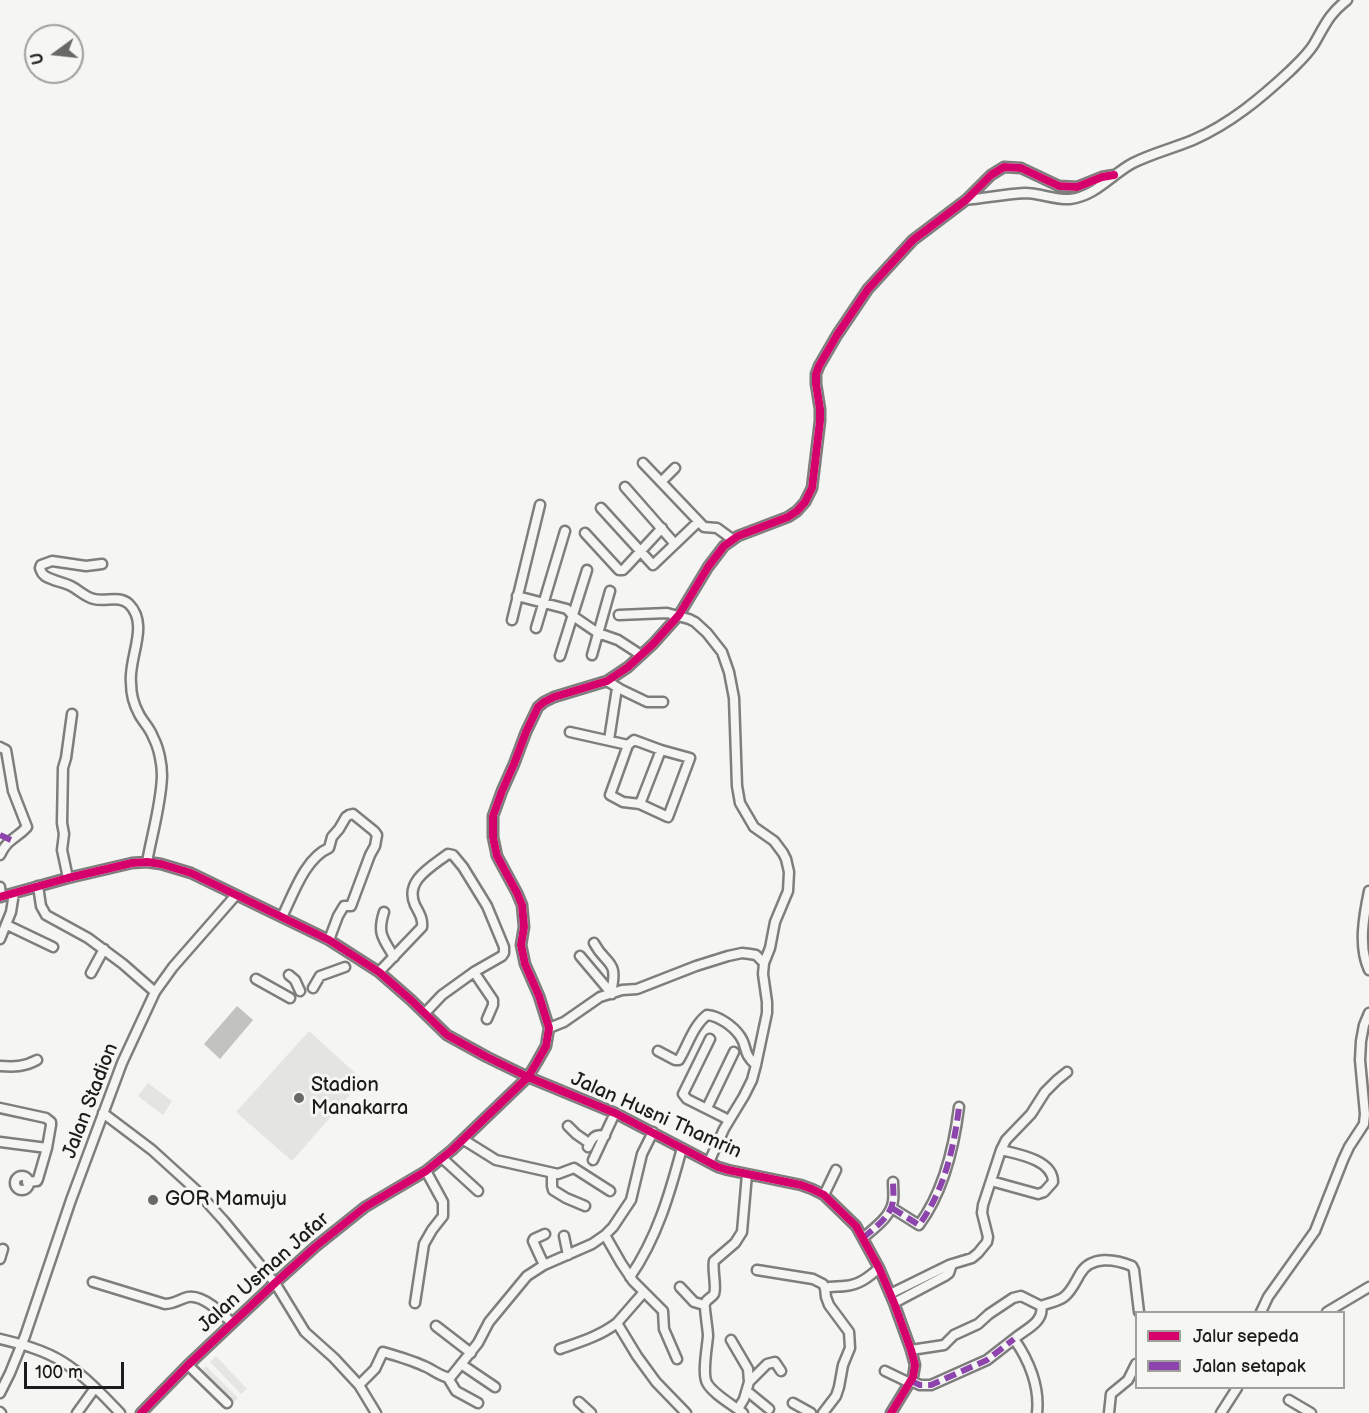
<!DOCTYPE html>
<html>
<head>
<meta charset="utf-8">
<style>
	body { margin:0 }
	#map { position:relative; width:1369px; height:1413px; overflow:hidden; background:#f5f5f3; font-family:"Balsamiq Sans",sans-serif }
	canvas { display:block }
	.legend { position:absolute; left:1135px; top:1311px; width:210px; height:78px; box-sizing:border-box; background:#f6f6f2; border:2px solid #9f9f9c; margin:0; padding:8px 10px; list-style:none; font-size:18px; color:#1c1c1c }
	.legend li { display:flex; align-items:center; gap:12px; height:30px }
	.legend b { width:30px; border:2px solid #9f9f9c }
	.north { position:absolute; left:24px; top:24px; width:60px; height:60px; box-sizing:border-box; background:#f6f6f2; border:2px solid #9f9f9c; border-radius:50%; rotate:255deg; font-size:16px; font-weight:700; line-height:24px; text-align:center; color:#1c1c1c }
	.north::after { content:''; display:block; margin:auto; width:21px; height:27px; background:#686867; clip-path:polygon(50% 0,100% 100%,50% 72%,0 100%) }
	.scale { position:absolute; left:24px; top:1362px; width:100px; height:27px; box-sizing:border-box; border:3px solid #1c1c1c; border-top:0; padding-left:8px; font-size:18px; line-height:21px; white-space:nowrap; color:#1c1c1c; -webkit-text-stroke:4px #f6f6f2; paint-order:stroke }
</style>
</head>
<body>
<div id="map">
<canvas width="1369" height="1413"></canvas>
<ul class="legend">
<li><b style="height:8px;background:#d6006c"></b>Jalur sepeda</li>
<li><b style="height:8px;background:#8e44ad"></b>Jalan setapak</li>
</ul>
<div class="north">U</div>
<div class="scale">100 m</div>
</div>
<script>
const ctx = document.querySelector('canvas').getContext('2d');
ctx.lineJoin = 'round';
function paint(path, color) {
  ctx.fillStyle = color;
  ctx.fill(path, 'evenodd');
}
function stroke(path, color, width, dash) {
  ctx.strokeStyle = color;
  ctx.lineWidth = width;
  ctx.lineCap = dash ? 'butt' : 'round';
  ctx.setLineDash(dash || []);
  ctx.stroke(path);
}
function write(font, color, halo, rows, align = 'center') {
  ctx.font = font + ' "Balsamiq Sans",sans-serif';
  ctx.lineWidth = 6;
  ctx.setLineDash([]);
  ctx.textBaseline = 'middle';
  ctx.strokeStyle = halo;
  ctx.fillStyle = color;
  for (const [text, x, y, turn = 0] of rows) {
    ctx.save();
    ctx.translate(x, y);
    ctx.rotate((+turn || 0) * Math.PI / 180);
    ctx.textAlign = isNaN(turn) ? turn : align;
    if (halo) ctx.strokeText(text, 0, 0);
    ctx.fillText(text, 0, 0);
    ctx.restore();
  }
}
paint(new Path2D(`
	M 216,1356 L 247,1389 L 241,1394 L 210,1362 Z
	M 206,1366 L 238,1398 L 231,1405 L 199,1373 Z`), '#e5e5e2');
paint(new Path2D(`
	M 309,1031 L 363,1080 L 292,1161 L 236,1112 Z
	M 148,1083 L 172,1101 L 163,1115 L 138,1096 Z`), '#e4e4e1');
paint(new Path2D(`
	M 237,1006 L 253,1020 L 220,1059 L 204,1044 Z`), '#c2c2bf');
const minor = new Path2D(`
	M 966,200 C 986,198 1005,194 1025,193 C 1040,193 1055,200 1070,199 C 1096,196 1112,174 1133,163 C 1153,153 1174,148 1193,140 C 1230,124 1261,98 1290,71 C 1298,63 1308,54 1314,44 C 1325,25 1329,14 1347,0
	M 643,463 L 704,527 L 717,528 L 732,539
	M 661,482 L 675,468
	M 625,487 L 675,544
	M 601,508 L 653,565 L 698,522
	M 585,533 L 619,570 L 623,570 L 626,567 L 662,528
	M 102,564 L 86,566 L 52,561 L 41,565 L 40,568 C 42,573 41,573 45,576 C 53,581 63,582 71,586 C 79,590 85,597 94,599 C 106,602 119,595 129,604 C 150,625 128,658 131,683 C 131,693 134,705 139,714 C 143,722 150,728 153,737 C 159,748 162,764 162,776 C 161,805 152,834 147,862
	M 517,596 L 567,609 L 573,616 L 598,633 L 618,640 L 641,655
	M 619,615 L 667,613 L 689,619 L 695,622 L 707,633 L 722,652 L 729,672 L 734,698 L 737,786 L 740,803 L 754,827 L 774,841 L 783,853 L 786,859 L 789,872 L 788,891 L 775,922 L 770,948 L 764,963 L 763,974 L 767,1002 L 767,1013 L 756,1065 L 752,1080 L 744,1096 L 724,1129 L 709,1162
	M 512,620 L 540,505
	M 536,628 L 565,531
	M 592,655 L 610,591
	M 560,656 L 587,570
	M 607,681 L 620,689 L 647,702 L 663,702
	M 570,732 L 628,745
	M 609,740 L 617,688
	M 634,740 L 661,750 L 690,758 L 668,817 L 640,804 L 623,802 L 610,795 L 628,745 Z
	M 0,747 L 6,750 L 13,791 L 27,827 C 16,839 8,838 0,855
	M 640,804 L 661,750
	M 68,878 L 62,850 L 64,834 L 62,823 L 63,768 L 66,758 L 72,714
	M 38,886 L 41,906 L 46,915 L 88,938 L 123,964 L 155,992
	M 0,887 L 1,897
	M 1369,891 C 1364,915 1358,947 1369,970
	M 0,897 L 68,878 L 132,863 L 147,862 L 161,864 L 191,873 L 329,940 L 379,972 L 411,1000 L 447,1035 L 487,1057 L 528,1077 L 615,1113 L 718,1167 L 728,1170 L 801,1185 L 812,1189 L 824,1195 L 856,1226 L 879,1268 L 894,1303 L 911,1350 L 915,1365 L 913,1377 L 891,1413
	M 384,912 C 377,934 383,938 394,957
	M 282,917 C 293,895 305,858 329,848 L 332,837 L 339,829 L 346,817 L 349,815 L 353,814 L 374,831 L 377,835 L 375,846 L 370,855 L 351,906 L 344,906 L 338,916 L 329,940
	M 7,925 L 53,947
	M 0,939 L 11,912 L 14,893
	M 594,943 C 606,966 619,959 611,992
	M 580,956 L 612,994
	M 379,972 L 422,927 C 423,918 419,913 415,905 C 404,881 431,867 448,854 L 453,855 L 463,867 L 487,906 L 504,947 L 504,953 L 502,956 L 474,972
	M 91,973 L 104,949
	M 289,975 L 295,980 L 300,991
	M 256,979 L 290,998
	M 313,988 L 320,976 L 345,967
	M 425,1013 L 442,995 L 474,972 L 493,1000 L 493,1005 L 487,1019
	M 549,1028 L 564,1022 L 600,997 L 622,990 L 637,989 L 696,966 L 728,956 L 742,953 L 750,954 L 756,955 L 764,963
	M 710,1039 L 683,1094 L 687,1099 L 729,1120
	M 658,1051 L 675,1060 L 679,1060 C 688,1045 693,1026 707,1015 C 719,1016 733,1026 740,1036 C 748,1047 742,1053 756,1065
	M 0,1066 C 14,1067 24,1067 37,1060
	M 0,1108 L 46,1118 L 51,1122 L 51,1125 L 47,1148 L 38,1179 L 37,1181 L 27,1182
	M 707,1108 L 734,1052
	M 103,1113 L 152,1150 L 196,1190 L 224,1221 L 275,1283 L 305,1332 L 334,1358 L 359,1385 L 376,1413
	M 568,1126 L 576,1134 L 589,1143
	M 464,1140 L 496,1160 L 558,1174 L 574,1168 L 610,1191
	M 0,1142 L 47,1148
	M 588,1147 C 592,1138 595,1133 605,1136
	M 442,1158 L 478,1191
	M 593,1160 L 615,1113
	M 552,1173 L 552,1186 L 553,1190 L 566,1198 L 585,1206
	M15 1183a7 7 0 1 1 14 0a7 7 0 1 1-14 0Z
	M 991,1181 L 1038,1194 L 1044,1192 L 1053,1182 C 1053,1160 1018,1154 1001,1150
	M 824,1195 L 836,1170
	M 892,1208 L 919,1225 C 944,1191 954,1148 959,1107
	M 605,1235 L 621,1263 L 633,1281 L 663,1311 L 664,1329 L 677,1359
	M 564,1236 L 568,1255
	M 863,1238 C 874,1228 891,1217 893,1201 C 894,1195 893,1188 893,1182
	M 0,1259 L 3,1249
	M 544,1265 L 533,1241 L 534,1239 L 545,1234
	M 757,1270 L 813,1279 L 823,1284 L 825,1288 L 826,1297 L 829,1305 L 849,1332 L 850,1348 L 843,1365 L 839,1387 L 836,1396 L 823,1413
	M 630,1277 C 657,1238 670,1193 682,1148
	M 93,1282 L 165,1304 C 174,1304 180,1299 188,1297 C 203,1294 223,1314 232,1323
	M 680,1287 L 694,1302 L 704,1305
	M 825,1288 C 832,1286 838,1287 845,1286 C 859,1285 869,1277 879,1268
	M 644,1292 L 617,1323 L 637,1356 L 656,1382 L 686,1413
	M 890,1294 L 949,1265 L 972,1258 L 978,1253 L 987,1242 L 988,1237 L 982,1213 L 983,1205 L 1001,1150 L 1006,1140 L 1031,1114 L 1045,1092 L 1057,1080 L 1067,1072
	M 415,1303 L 424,1244 L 432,1230 L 443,1216 L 443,1202 L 426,1171
	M 894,1303 L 945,1276 L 949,1273 L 952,1264
	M 1041,1306 C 1048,1303 1057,1302 1064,1297 C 1071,1292 1076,1281 1080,1274 C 1091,1255 1115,1259 1132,1266 L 1134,1270 L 1139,1312
	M 1261,1312 L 1268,1297 L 1315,1231 L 1343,1160 L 1349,1147 L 1364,1124 L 1365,1114 L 1360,1060 L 1361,1041 L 1364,1025 L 1369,1013
	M 1327,1312 L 1369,1287
	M 436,1326 L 471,1353
	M 0,1339 C 21,1344 44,1350 63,1362 C 84,1375 103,1395 120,1413
	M 731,1340 L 748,1369 L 749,1382
	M 560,1349 C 580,1342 600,1336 617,1323
	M 911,1350 L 944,1345 L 954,1335 L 978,1324 L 989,1314 L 1013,1298 L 1021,1296 L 1041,1306 C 1045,1322 1024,1330 1014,1339 C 1029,1360 1040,1387 1037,1413
	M 461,1364 L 495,1387
	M 188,1365 L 227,1403
	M 885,1371 L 910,1383
	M 448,1378 L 456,1391 L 478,1403
	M 911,1381 L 920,1385 L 931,1385 L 987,1360 L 1014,1339
	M 359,1385 L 375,1369 L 383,1352 C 397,1356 411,1360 424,1366 C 432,1369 441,1377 450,1378 L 478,1343 L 489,1322 L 527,1276 L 544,1265 L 592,1244 L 605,1235 L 613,1227 L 631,1200 L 642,1154 L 653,1132
	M 747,1391 L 769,1409
	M 0,1393 L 10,1373 L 25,1336 L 71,1200 L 122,1063 L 155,992 L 173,967 L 236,895
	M 1289,1400 L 1311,1413
	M 579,1402 L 591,1413
	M 793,1403 L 811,1413
	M 738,1409 L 744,1399 L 749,1382 L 767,1364 L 775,1362 L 781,1371
	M 0,1412 L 1,1413
	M 77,1413 L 95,1388
	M 141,1413 L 188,1365 L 275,1283 L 315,1247 L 365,1207 L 426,1171 L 452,1150 L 528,1077 L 537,1062 L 546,1046 L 549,1028 L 539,996 L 525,964 L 521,945 L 524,927 L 522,905 L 517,893 L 497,856 L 493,837 L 493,816 L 502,791 L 514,764 L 526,732 L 538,707 L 544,702 L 554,697 L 607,681 L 628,667 L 653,644 L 679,615 L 708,567 L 724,546 L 738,536 L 788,517 L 797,511 L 805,502 L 812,488 L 820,421 L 820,409 L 816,384 L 816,374 L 819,366 L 837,335 L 868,289 L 913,240 L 966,200 L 991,175 L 1004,167 L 1021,168 L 1059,186 L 1077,187 L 1102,177 L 1114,175
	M 743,1413 C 733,1405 713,1394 707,1383 C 702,1374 707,1348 708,1336 C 708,1330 704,1307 705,1304 C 706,1299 712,1298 714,1294 C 717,1287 712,1270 714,1261 L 735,1243 L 742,1232 L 747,1174
	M 1109,1413 L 1111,1394 L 1128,1380 L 1136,1364
	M 1221,1413 L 1237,1388`);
stroke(minor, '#7e7e7d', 13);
stroke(minor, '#f5f5f3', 8);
stroke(new Path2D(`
	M 0,835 L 11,840
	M 892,1208 L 919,1225 C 944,1191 954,1148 959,1107
	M 863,1238 C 874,1228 891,1217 893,1201 C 894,1195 893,1188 893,1182
	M 911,1381 L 920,1385 L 931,1385 L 987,1360 L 1014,1339`), '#8e44ad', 6, [12, 6]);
stroke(new Path2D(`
	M 0,897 L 68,878 L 132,863 L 147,862 L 161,864 L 191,873 L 329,940 L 379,972 L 411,1000 L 447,1035 L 487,1057 L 528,1077 L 615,1113 L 718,1167 L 728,1170 L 801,1185 L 812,1189 L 824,1195 L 856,1226 L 879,1268 L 894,1303 L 911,1350 L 915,1365 L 913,1377 L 891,1413
	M 141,1413 L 188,1365 L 275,1283 L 315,1247 L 365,1207 L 426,1171 L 452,1150 L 528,1077 L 537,1062 L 546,1046 L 549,1028 L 539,996 L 525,964 L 521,945 L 524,927 L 522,905 L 517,893 L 497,856 L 493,837 L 493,816 L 502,791 L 514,764 L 526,732 L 538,707 L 544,702 L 554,697 L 607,681 L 628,667 L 653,644 L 679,615 L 708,567 L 724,546 L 738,536 L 788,517 L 797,511 L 805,502 L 812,488 L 820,421 L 820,409 L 816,384 L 816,374 L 819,366 L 837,335 L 868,289 L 913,240 L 966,200 L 991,175 L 1004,167 L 1021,168 L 1059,186 L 1077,187 L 1102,177 L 1114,175`), '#d6006c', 8);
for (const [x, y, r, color] of [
	[299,1098,6,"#686867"],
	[153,1200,6,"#686867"]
]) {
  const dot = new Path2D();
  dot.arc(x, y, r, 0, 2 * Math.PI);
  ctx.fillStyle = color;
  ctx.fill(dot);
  stroke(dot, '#f6f6f2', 2);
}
write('20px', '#1c1c1c', '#f6f6f2', [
	["Stadion",311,1086],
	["Manakarra",311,1109],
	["GOR Mamuju",165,1200]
], 'left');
write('20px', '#1c1c1c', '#f6f6f2', [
	["Jalan Stadion",91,1101,-69],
	["Jalan Husni Thamrin",656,1116,24],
	["Jalan Usman Jafar",264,1273,-42]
]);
</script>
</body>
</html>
